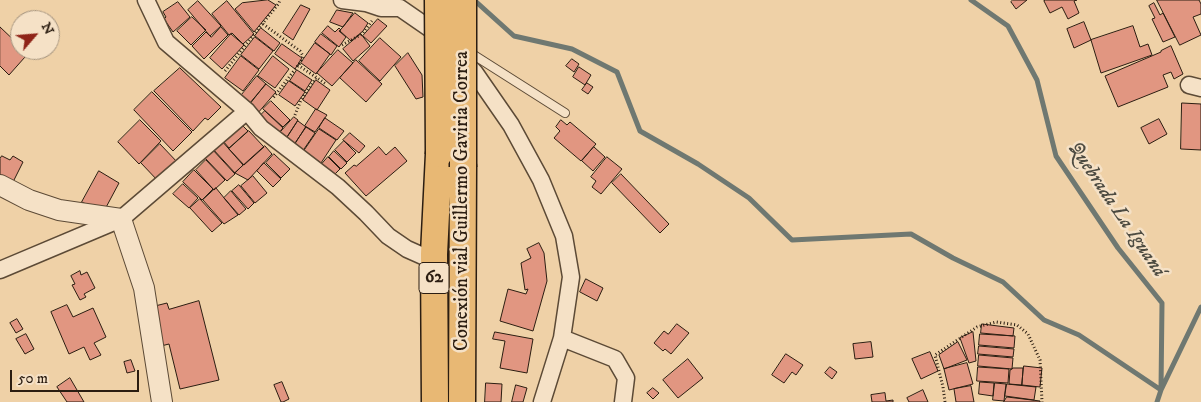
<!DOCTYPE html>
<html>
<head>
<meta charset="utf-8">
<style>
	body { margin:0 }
	#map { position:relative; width:1201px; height:402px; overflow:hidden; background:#efd1a7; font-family:"IM FELL DW Pica",serif }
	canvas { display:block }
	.north { position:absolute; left:10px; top:10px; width:50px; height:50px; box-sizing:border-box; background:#f5e1c6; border:1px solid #a4937e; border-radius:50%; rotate:63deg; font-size:14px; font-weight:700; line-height:20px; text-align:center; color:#2b1d11 }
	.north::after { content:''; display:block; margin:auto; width:18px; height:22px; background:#8f2418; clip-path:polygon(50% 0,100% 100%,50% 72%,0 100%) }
	.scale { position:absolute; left:10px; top:370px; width:129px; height:22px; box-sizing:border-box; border:2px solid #2b1d11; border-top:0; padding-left:6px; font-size:15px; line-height:18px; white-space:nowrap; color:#2b1d11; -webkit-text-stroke:4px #f5e1c6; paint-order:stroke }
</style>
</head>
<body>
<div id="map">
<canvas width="1201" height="402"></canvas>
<div class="north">N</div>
<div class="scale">50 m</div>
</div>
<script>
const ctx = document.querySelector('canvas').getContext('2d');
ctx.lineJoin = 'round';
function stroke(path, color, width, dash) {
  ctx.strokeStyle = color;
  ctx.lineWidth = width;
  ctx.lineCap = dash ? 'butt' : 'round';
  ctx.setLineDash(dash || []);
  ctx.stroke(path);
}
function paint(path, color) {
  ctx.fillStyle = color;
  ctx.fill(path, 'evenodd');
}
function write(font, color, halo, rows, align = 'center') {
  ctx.font = font + ' "IM FELL DW Pica",serif';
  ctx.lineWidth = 5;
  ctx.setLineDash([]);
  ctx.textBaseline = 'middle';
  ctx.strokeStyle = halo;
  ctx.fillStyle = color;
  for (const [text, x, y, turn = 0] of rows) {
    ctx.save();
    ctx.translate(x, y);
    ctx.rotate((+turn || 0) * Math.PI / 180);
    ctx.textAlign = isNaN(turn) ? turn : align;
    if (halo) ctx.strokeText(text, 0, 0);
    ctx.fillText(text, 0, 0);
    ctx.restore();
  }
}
stroke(new Path2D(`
	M 474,0 L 514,36 L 572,49 L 617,72 L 640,131 L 698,164 L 749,198 L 792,240 L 911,234 L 953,258 L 1003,282 L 1044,320 L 1079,335 L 1161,390 L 1201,307
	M 971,0 L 1008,26 L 1037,80 L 1056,156 L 1118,248 L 1162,303 L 1161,390 L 1157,402`), '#6f7871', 5);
const building = new Path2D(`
	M 268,0 L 276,5 L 254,32 L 235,9 L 242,3 Z
	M 1013,0 L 1027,0 L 1016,9 L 1011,2 Z
	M 1046,0 L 1077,0 L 1074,1 L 1079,13 L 1068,19 L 1062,7 L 1050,13 L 1044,1 Z
	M 1157,0 L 1199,0 L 1201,4 L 1201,14 L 1193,17 L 1201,35 L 1180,45 Z
	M 198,1 L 221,26 L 210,36 L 188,10 Z
	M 227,1 L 254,34 L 243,44 L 232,33 L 229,35 L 212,14 Z
	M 178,2 L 190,17 L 173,32 L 164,19 L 166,17 L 163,12 Z
	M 1154,3 L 1160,15 L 1163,13 L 1175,37 L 1163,42 L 1152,19 L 1155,18 L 1149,6 Z
	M 301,5 L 310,9 L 293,40 L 283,33 Z
	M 337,10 L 353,13 L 343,27 L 330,22 Z
	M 355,13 L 368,23 L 363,31 L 351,41 L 340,31 Z
	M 192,17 L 206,30 L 191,45 L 177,31 Z
	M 378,19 L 387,26 L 371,43 L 363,36 Z
	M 1084,22 L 1091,40 L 1074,48 L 1067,29 Z
	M 328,26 L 335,32 L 339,28 L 341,30 L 339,31 L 346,37 L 339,47 L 322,33 Z
	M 1133,26 L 1140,47 L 1148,44 L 1152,55 L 1101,73 L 1091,40 Z
	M 0,27 L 20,46 L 21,50 L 19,52 L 25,57 L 9,75 L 0,66 Z
	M 221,27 L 228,35 L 204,59 L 192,46 L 206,32 L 211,37 Z
	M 261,28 L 280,43 L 274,51 L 255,36 Z
	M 231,34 L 244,45 L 222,69 L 210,58 Z
	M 321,34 L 337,46 L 331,55 L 315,42 Z
	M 361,34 L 370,46 L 353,61 L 343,49 Z
	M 255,37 L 273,51 L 259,69 L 241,55 Z
	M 380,38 L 401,57 L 380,81 L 359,61 Z
	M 315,43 L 330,54 L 316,74 L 301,63 Z
	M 282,44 L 302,58 L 295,69 L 275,54 Z
	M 1171,46 L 1183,74 L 1174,79 L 1171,72 L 1163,75 L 1168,87 L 1118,107 L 1105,76 L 1161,52 L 1161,51 Z
	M 338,50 L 353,63 L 332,86 L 317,73 Z
	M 408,53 L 422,75 L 423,97 L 416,99 L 395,66 Z
	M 241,56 L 259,70 L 243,91 L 225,78 Z
	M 273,56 L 289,69 L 275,88 L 258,76 Z
	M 572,59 L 579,64 L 574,72 L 566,66 Z
	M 356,60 L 382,84 L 366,102 L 340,78 Z
	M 579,67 L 591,75 L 585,85 L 573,77 Z
	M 180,68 L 221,107 L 208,120 L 205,118 L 193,131 L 154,91 Z
	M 297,70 L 312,80 L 305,91 L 290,81 Z
	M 257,76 L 266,84 L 249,104 L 240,97 Z
	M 316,80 L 330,90 L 317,110 L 303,100 Z
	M 289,81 L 305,92 L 295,106 L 279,95 Z
	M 587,83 L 593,87 L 588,94 L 582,90 Z
	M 266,84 L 276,92 L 257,114 L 248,107 Z
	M 152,92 L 192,132 L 173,151 L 134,110 Z
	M 271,101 L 290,120 L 283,127 L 263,109 Z
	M 1182,103 L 1201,104 L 1201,150 L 1181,149 Z
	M 316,109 L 327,115 L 315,132 L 305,126 Z
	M 265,111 L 283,128 L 277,135 L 259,117 Z
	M 294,117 L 298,120 L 285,140 L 278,135 Z
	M 325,118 L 344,131 L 337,140 L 319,128 Z
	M 1159,119 L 1167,134 L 1149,144 L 1141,128 Z
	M 140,120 L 161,141 L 139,164 L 118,142 Z
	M 561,120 L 567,125 L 570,122 L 596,144 L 581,161 L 554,138 L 560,131 L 556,127 Z
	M 298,121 L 306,127 L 293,146 L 285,141 Z
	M 241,124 L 248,131 L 229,148 L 223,141 Z
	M 306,127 L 315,133 L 302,152 L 294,146 Z
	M 319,129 L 336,140 L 321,163 L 304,151 Z
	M 249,131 L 264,147 L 244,165 L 229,149 Z
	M 350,133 L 365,146 L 359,153 L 343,140 Z
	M 221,140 L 243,165 L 235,173 L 212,148 Z
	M 344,141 L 356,153 L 347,162 L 335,150 Z
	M 160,144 L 179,164 L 159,182 L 141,163 Z
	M 265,146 L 272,154 L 248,180 L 235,173 Z
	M 379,147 L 386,155 L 395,147 L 407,161 L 366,196 L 345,173 L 354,165 L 356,166 Z
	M 594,147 L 605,157 L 593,171 L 582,161 Z
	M 212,149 L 235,174 L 227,181 L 204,157 Z
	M 334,151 L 347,163 L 341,169 L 329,157 Z
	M 274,154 L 290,169 L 281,178 L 266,163 Z
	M 2,156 L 10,160 L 13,156 L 23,162 L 12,184 L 0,178 L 0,159 Z
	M 328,157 L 340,169 L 334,175 L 322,164 Z
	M 607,157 L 622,169 L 601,194 L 592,187 L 596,181 L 591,177 Z
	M 206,160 L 225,180 L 214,190 L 196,170 Z
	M 264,163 L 281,179 L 273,187 L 257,171 Z
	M 194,170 L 213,189 L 202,200 L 183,182 Z
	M 99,171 L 119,183 L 103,213 L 82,202 Z
	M 621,174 L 669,224 L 660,233 L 612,183 Z
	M 253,176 L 267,193 L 255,203 L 241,186 Z
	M 183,184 L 198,198 L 189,208 L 173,194 Z
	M 239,185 L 254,203 L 248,209 L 232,191 Z
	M 216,188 L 238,215 L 224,224 L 203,200 Z
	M 231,191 L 246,209 L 239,215 L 224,198 Z
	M 200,199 L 222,223 L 212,232 L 190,208 Z
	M 539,243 L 544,253 L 547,281 L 533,331 L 500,321 L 508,289 L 526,294 L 528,289 L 525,290 L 521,263 L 531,258 L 527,249 Z
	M 80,271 L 81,275 L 87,272 L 95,288 L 84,294 L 86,297 L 80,300 L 72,285 L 75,284 L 71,276 Z
	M 586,279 L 603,288 L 597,301 L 580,292 Z
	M 199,301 L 219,380 L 180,389 L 169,344 L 161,346 L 151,307 L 167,303 L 169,309 Z
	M 67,305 L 73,317 L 93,308 L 106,337 L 94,343 L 101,355 L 90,360 L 84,347 L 69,354 L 51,312 Z
	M 17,319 L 23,329 L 16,333 L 10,323 Z
	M 677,324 L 689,333 L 671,354 L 665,349 L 663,351 L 654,343 L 664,331 L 668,334 Z
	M 982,324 L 1014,328 L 1013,336 L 981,333 Z
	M 495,332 L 533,339 L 527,373 L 500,368 L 505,341 L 493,339 Z
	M 973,332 L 976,361 L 969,363 L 960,338 Z
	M 26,334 L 34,349 L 25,354 L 16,339 Z
	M 980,334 L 1015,336 L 1014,348 L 979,345 Z
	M 871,342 L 873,357 L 855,359 L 853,344 Z
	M 958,342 L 967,360 L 944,369 L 939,355 Z
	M 979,346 L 1014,349 L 1013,357 L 978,354 Z
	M 930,352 L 938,371 L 921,379 L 912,359 Z
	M 786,354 L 803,365 L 796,375 L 792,372 L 784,383 L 772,375 Z
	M 979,355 L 1013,358 L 1012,369 L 978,366 Z
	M 688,359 L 703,378 L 678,398 L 663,380 Z
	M 131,360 L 135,371 L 127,373 L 124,362 Z
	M 967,363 L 973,384 L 949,390 L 944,369 Z
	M 1024,366 L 1042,368 L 1040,387 L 1022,385 Z
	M 830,367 L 837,372 L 832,379 L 825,373 Z
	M 978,367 L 1009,369 L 1008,383 L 977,381 Z
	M 1013,368 L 1023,368 L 1022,385 L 1009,384 L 1010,370 L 1012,369 Z
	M 70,378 L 84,402 L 67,402 L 57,387 Z
	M 282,382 L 289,399 L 283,402 L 281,402 L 274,385 Z
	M 980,382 L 994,383 L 993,396 L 979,394 Z
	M 486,383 L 502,384 L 501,402 L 485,402 Z
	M 995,383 L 1006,384 L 1004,401 L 993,400 Z
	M 1007,384 L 1036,387 L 1034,400 L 1005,396 Z
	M 516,385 L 527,388 L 523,402 L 512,402 Z
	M 971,386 L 974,402 L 956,402 L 954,389 Z
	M 653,388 L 659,393 L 653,399 L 647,393 Z
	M 923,390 L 928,402 L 909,402 L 907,398 Z
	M 885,393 L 886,401 L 893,400 L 893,402 L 872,402 L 871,395 Z
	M 1007,397 L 1040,401 L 1040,402 L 1004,402 Z`);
paint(building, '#e19681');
stroke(building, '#2b1d11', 1);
const service = new Path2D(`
	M 469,52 L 565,113`);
const minor = new Path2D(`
	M 146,0 L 166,42 L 247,111 L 261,128 L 338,187 L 366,213 L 388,236 L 407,249 L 434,261
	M 342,0 L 366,3 L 381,8 L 400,8 L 442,37
	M 462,59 L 475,73 L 511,125 L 541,180 L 564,236 L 571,277 L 562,338 L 542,402
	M 1189,85 L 1201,88
	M 0,270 L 121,219 L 247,111
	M 562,338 L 615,359 L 626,378 L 623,402`);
const tertiary = new Path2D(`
	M 0,185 L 29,200 L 59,210 L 121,219 L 144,288 L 162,402`);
const trunk = new Path2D(`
	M 435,402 L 434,254 L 439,154
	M 462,402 L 463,167`);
stroke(service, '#5c4a36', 10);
stroke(minor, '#5c4a36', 19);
stroke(tertiary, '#5c4a36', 22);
stroke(trunk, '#2b1d11', 29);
stroke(new Path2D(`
	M 263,24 L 300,51 L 303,56 L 300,63 L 273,98
	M 342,45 L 362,34 L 372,21
	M 298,65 L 326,84
	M 225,71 L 279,3 L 280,0
	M 295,115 L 301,100 L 316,78
	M 945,402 L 943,387 L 935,355 L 977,327 L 996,322 L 1017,325 L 1028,334 L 1040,360 L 1042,402`), '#2b1d11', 3, [1, 2.5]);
stroke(service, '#f5e1c6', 8);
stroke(minor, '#f5e1c6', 16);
stroke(tertiary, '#f5e1c6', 20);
stroke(trunk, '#e8b874', 26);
const trunkBridge = new Path2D(`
	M 438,0 L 439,154
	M 463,167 L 463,0`);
stroke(trunkBridge, '#2b1d11', 29, []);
stroke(trunkBridge, '#e8b874', 26);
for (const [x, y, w] of [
	[434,278,30]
]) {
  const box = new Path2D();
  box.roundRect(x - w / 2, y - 15.5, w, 31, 4);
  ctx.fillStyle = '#f5e1c6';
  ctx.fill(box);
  stroke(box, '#2b1d11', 1);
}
write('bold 18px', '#2b1d11', null, [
	["62",434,278]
]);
write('19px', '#2b1d11', '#f5e1c6', [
	["Conexión vial Guillermo Gaviria Correa",463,201,-90]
]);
write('italic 20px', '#4d4b41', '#f5e1c6', [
	["Quebrada La Iguaná",1116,210,56]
]);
</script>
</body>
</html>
